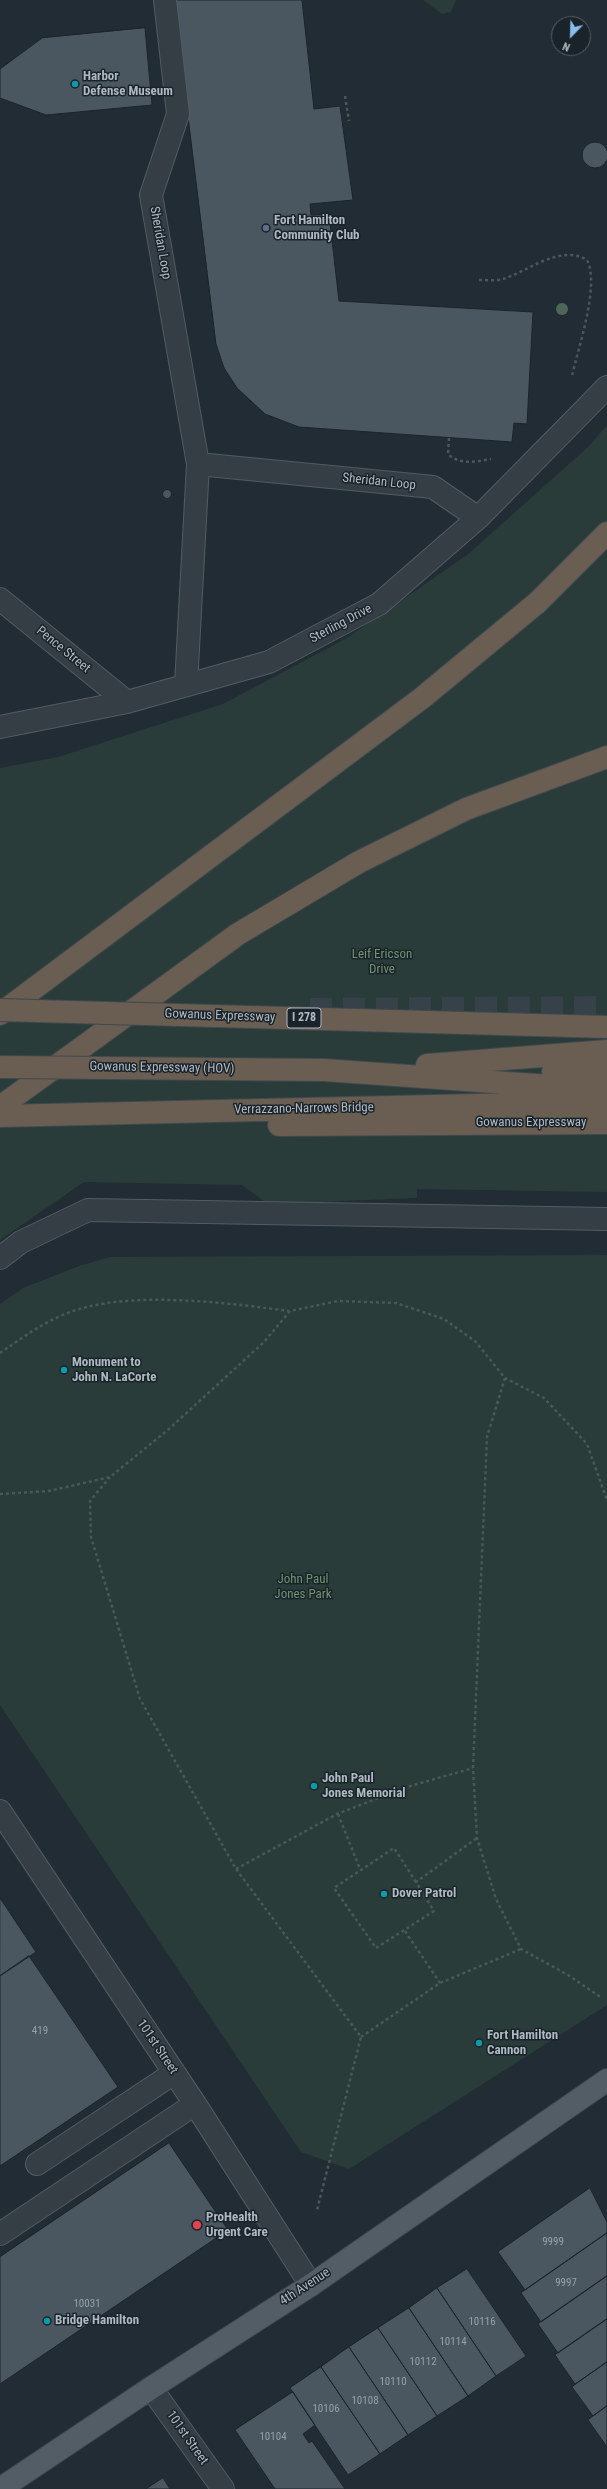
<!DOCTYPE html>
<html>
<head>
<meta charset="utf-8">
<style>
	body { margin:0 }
	#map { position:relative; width:607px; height:2489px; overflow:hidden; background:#222c34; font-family:"Roboto Condensed",sans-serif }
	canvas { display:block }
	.north { position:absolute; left:551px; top:16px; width:40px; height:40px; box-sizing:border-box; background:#1a2329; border:1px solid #565f66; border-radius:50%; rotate:203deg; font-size:11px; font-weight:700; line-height:16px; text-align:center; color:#afb9c2 }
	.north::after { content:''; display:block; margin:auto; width:14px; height:18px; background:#89beec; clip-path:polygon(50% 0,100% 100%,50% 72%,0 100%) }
</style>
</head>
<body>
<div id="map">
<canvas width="607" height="2489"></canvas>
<div class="north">N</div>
</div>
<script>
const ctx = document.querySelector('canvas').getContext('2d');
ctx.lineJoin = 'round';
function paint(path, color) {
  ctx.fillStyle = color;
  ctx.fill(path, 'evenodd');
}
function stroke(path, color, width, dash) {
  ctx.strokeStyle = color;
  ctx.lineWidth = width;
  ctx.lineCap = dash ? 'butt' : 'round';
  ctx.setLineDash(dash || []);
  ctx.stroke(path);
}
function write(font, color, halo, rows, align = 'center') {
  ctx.font = font + ' "Roboto Condensed",sans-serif';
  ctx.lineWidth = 3;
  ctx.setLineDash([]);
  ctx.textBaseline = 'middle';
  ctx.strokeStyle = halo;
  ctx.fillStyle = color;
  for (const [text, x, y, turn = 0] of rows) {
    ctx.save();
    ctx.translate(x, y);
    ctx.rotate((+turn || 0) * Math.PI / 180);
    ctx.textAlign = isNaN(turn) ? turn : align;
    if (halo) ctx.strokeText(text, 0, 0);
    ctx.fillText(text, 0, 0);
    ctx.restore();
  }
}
paint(new Path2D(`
	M 423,0 L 456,0 L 451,12 L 442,14 Z
	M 607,425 L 607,1192 L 417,1189 L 417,1198 L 268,1204 L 242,1185 L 84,1182 L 0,1240 L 0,768 L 58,757 L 223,704 L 347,638 L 467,555 L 588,447 Z
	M 607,1255 L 607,2005 L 349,2169 L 301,2152 L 0,1705 L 0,1304 L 23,1288 L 79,1266 L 110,1257 Z`), '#293c39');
const building = new Path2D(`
	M 174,0 L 302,0 L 314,109 L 340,106 L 353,200 L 310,204 L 311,215 L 329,214 L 339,301 L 533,312 L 527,424 L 514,423 L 512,442 L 299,427 L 265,414 L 237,388 L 224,368 L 216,344 Z
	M 145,28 L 152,105 L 46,115 L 0,98 L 0,69 L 42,38 Z
	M582 155a13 13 0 1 1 26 0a13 13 0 1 1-26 0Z
	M162.5 494a4.5 4.5 0 1 1 9 0a4.5 4.5 0 1 1-9 0Z
	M 0,1898 L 36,1952 L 0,1976 Z
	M 29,1956 L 118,2087 L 0,2166 L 0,1976 Z
	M 169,2143 L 228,2230 L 0,2384 L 0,2257 Z
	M 590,2188 L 607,2222 L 607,2233 L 525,2290 L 498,2252 Z
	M 607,2233 L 607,2276 L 541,2322 L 521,2293 Z
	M 467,2269 L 526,2356 L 496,2376 L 437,2288 Z
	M 607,2276 L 607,2319 L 558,2353 L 538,2324 Z
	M 437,2288 L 496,2376 L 468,2396 L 409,2308 Z
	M 409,2308 L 468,2396 L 437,2416 L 378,2328 Z
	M 607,2319 L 607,2362 L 575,2384 L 555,2355 Z
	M 378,2328 L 437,2416 L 408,2435 L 349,2347 Z
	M 349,2347 L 408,2435 L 380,2454 L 321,2367 Z
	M 607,2362 L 607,2406 L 593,2416 L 572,2387 Z
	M 321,2367 L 380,2454 L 348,2475 L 290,2388 Z
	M 293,2392 L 315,2425 L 303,2434 L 309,2443 L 312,2441 L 345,2489 L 275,2489 L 235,2430 Z
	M 607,2406 L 607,2447 L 588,2420 Z
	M 163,2478 L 170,2489 L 146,2489 Z`);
paint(building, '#4a5760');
stroke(building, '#1c252b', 1);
stroke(new Path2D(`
	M 310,1009 L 607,1007`), '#374149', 22, [22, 11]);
const minor = new Path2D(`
	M 165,0 L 178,114 L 151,195 L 198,464
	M 0,599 L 127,702
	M 186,685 L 198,464 L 433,487 L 478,518
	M 0,727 L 127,702 L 269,662 L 379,604 L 478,518 L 607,387
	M 0,1258 L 21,1242 L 88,1210 L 607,1219
	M 0,1811 L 195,2104 L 311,2285
	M 37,2164 L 174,2073
	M 0,2234 L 195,2104
	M 151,2388 L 223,2489`);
const major = new Path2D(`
	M 0,2489 L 151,2388 L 311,2285 L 607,2080`);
const highway = new Path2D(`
	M 0,1014 L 422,698 L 538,602 L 607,533
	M 427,1065 L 607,1051
	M 324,1070 L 607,1090
	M 553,1072 L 607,1073
	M 0,1107 L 238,934 L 359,862 L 466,809 L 607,757
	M 0,1116 L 607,1102
	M 279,1125 L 607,1123`);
stroke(minor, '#525c63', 24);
stroke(major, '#3e474e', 24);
stroke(highway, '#3f494f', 24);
stroke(new Path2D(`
	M 345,96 L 349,121
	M 479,280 C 487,280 496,281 503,279 C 529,271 560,244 587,260 C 600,286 578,348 572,376
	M 449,438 L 448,454 C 459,465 476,462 491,459
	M 0,1353 C 26,1335 52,1316 83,1308 C 140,1292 230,1303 289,1311
	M 505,1378 L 487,1437 L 473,1768 L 477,1838 L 496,1899 L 521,1949 L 568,1975 L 602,1998
	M 110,1477 L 90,1501 L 91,1537 L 140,1699 L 236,1869 L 361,2037 L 317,2210
	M 0,1494 L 49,1491 L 110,1477 L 169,1429 L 264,1342 L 290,1311 L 338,1301 L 396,1303 L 444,1319 L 475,1341 L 505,1378 L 544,1398 L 587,1444 L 607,1500
	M 338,1814 L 360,1869
	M 236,1869 L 337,1814 L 407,1787 L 473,1768
	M 416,1882 L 394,1848 L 334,1888 L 376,1948 L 434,1911 L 416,1882 L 477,1838
	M 405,1931 L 440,1983
	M 361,2037 L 440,1983 L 521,1949`), '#485958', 2.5, [3, 3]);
stroke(minor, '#353e45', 22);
stroke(major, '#535d65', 22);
stroke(highway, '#6a5d52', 22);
const highwayBridge = new Path2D(`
	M 0,1010 L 607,1027
	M 0,1067 L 324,1070`);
stroke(highwayBridge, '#3f494f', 24, []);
stroke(highwayBridge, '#6a5d52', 22);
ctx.fillStyle = '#4d6657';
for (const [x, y] of [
	[562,309]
]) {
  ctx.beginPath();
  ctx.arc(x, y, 6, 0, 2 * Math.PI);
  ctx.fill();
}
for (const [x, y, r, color] of [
	[75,84,4,"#0f9aa8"],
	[266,228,4,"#5c6f8a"],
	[64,1370,4,"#0f9aa8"],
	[314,1786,4,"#0f9aa8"],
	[384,1894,4,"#0f9aa8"],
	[479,2043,4,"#0f9aa8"],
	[197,2225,5,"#e0444e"],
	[47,2321,4,"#0f9aa8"]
]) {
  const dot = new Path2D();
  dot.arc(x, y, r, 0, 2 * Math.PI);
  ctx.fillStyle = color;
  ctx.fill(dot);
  stroke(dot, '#1a2329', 1.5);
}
write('11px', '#96a0aa', null, [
	["419",40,2031],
	["9999",553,2242],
	["9997",566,2283],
	["10031",87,2304],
	["10116",482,2322],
	["10114",453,2342],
	["10112",423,2362],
	["10110",393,2382],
	["10108",365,2401],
	["10106",326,2409],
	["10104",273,2437]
]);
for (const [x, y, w] of [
	[304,1018,34]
]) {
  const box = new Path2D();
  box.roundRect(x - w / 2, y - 10, w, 20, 3);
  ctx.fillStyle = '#1a2329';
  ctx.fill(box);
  stroke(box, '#afb9c2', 1);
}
write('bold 12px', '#afb9c2', null, [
	["I 278",304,1018]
]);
write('bold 13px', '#afb9c2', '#1a2329', [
	["Harbor",83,77],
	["Defense Museum",83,92],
	["Fort Hamilton",274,221],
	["Community Club",274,236],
	["Monument to",72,1363],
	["John N. LaCorte",72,1378],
	["John Paul",322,1779],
	["Jones Memorial",322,1794],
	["Dover Patrol",392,1894],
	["Fort Hamilton",487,2036],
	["Cannon",487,2051],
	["ProHealth",206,2218],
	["Urgent Care",206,2233],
	["Bridge Hamilton",55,2321]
], 'left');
write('13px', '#afb9c2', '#1a2329', [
	["Sheridan Loop",160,243,80],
	["Sheridan Loop",379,482,6],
	["Sterling Drive",341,624,-28],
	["Pence Street",63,650,39],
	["Gowanus Expressway",220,1016,2],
	["Gowanus Expressway (HOV)",162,1068,1],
	["Verrazzano-Narrows Bridge",304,1109,-1],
	["Gowanus Expressway",531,1123],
	["101st Street",157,2047,56],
	["4th Avenue",305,2287,-33],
	["101st Street",187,2438,55]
]);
write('13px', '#709573', '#1a2329', [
	["Leif Ericson",382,955],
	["Drive",382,970],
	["John Paul",303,1580],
	["Jones Park",303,1595]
]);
</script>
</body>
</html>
